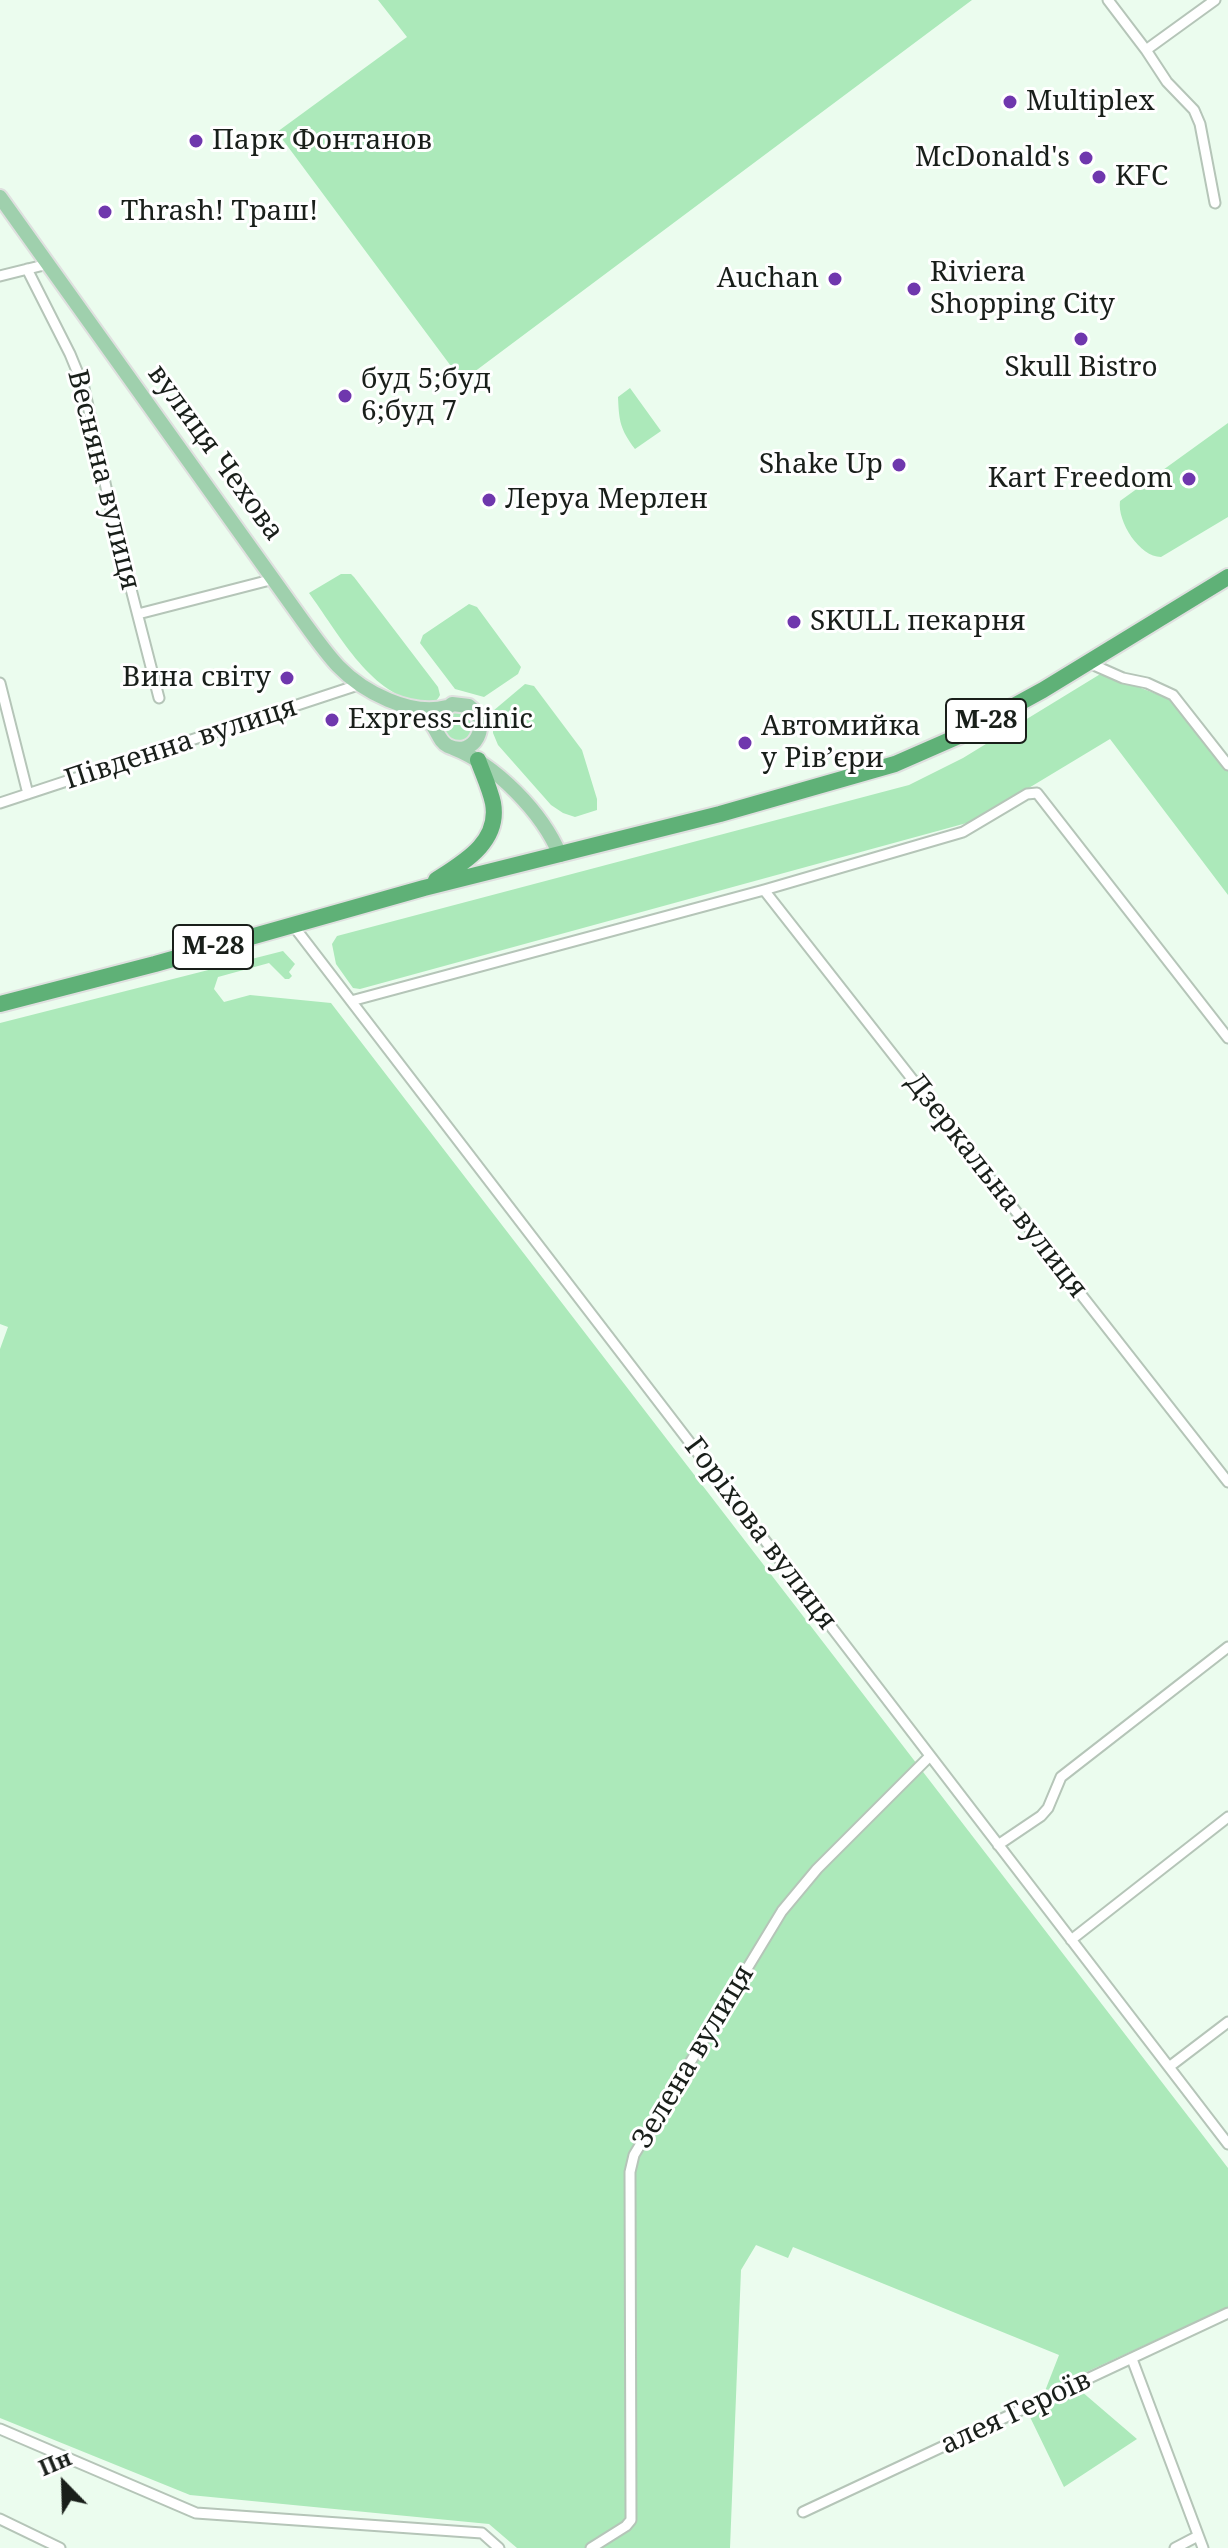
<!DOCTYPE html>
<html>
<head>
<meta charset="utf-8">
<style>
	body { margin:0 }
	#map { position:relative; width:1228px; height:2548px; overflow:hidden; background:#ebfcee; font-family:"Noto Serif",serif }
	canvas { display:block }
	.north { position:absolute; left:24px; top:2444px; width:80px; height:80px; -webkit-text-stroke:6px #fff; paint-order:stroke; rotate:337deg; font-size:22px; font-weight:700; line-height:32px; text-align:center; color:#191f1a }
	.north::after { content:''; display:block; margin:auto; width:28px; height:36px; background:#191f1a; clip-path:polygon(50% 0,100% 100%,50% 72%,0 100%) }
</style>
</head>
<body>
<div id="map">
<canvas width="1228" height="2548"></canvas>
<div class="north">Пн</div>
</div>
<script>
const ctx = document.querySelector('canvas').getContext('2d');
ctx.lineJoin = 'round';
function paint(path, color) {
  ctx.fillStyle = color;
  ctx.fill(path, 'evenodd');
}
function stroke(path, color, width, dash) {
  ctx.strokeStyle = color;
  ctx.lineWidth = width;
  ctx.lineCap = dash ? 'butt' : 'round';
  ctx.setLineDash(dash || []);
  ctx.stroke(path);
}
function write(font, color, halo, rows, align = 'center') {
  ctx.font = font + ' "Noto Serif",serif';
  ctx.lineWidth = 6;
  ctx.setLineDash([]);
  ctx.textBaseline = 'middle';
  ctx.strokeStyle = halo;
  ctx.fillStyle = color;
  for (const [text, x, y, turn = 0] of rows) {
    ctx.save();
    ctx.translate(x, y);
    ctx.rotate((+turn || 0) * Math.PI / 180);
    ctx.textAlign = isNaN(turn) ? turn : align;
    if (halo) ctx.strokeText(text, 0, 0);
    ctx.fillText(text, 0, 0);
    ctx.restore();
  }
}
paint(new Path2D(`
	M 378,0 L 972,0 L 462,381 L 277,132 L 407,37 Z
	M 630,388 L 661,431 L 635,449 C 620,429 619,421 618,397 Z
	M 1228,423 L 1228,517 L 1161,557 C 1140,557 1117,522 1120,501 Z
	M 341,574 L 351,574 L 354,577 L 438,687 L 440,695 C 435,705 429,704 419,702 C 369,693 337,631 309,593 Z
	M 469,604 L 477,607 L 521,667 L 518,674 L 484,697 L 455,689 L 420,643 L 423,635 Z
	M 1102,673 L 1172,700 L 1228,771 L 1228,895 L 1110,739 L 974,821 L 360,989 L 353,988 L 336,964 L 332,944 L 337,936 L 909,785 L 963,758 Z
	M 525,684 L 534,686 L 582,750 L 597,799 L 597,810 L 575,817 L 563,813 L 551,805 L 498,745 L 493,733 L 493,711 Z
	M 449,710 L 473,712 L 476,736 L 459,745 L 443,737 L 441,719 Z
	M 283,951 L 295,964 L 289,972 L 292,976 L 289,979 L 285,979 L 269,963 L 218,977 L 214,989 L 224,1002 L 250,995 L 331,1003 L 1228,2168 L 1228,2307 L 1045,2391 L 1059,2355 L 793,2247 L 788,2258 L 756,2245 L 741,2270 L 730,2548 L 517,2548 L 489,2524 L 190,2495 L 0,2418 L 0,1349 L 8,1327 L 0,1324 L 0,1023 Z
	M 1081,2391 L 1137,2439 L 1064,2487 L 1029,2415 Z`), '#ace9ba');
const street = new Path2D(`
	M 1108,0 L 1146,50 L 1167,82 L 1194,110 L 1200,124 L 1215,203
	M 1146,50 L 1215,0
	M 27,269 L 70,354 L 84,388 L 113,519 L 159,698
	M 0,276 L 48,264
	M 138,614 L 274,579
	M 1089,663 L 1123,678 L 1147,683 L 1173,695 L 1228,765
	M 0,683 L 28,794
	M 0,803 L 361,684
	M 764,890 L 1228,1482
	M 292,924 L 1228,2144
	M 351,1001 L 764,890 L 963,832 L 1027,794 L 1037,793 L 1228,1038
	M 998,1845 L 1041,1816 L 1048,1808 L 1061,1777 L 1228,1647
	M 1071,1940 L 1228,1817
	M 1169,2067 L 1228,2022
	M 1132,2359 L 1203,2548
	M 0,2429 L 196,2513 L 482,2533 L 499,2548
	M 803,2512 L 1228,2313
	M 0,2519 L 60,2548
	M 591,2548 L 626,2526 L 631,2520 L 630,2172 L 634,2155 L 782,1911 L 817,1869 L 930,1756
	M 1175,2548 L 1198,2536`);
const primary = new Path2D(`
	M 0,197 L 303,621 C 314,636 325,652 338,666 C 363,692 411,717 447,707
	M 414,709 C 421,714 428,719 433,726 C 438,733 440,742 448,746 C 474,759 493,724 469,706 L 452,704 L 439,715 L 437,732
	M 453,748 C 496,765 542,812 560,855`);
const highway = new Path2D(`
	M 436,880 C 464,862 500,842 493,803 C 490,789 483,774 478,760
	M 0,1004 L 155,964 L 424,888 L 720,814 L 895,764 L 959,736 L 1043,690 L 1228,577`);
stroke(street, '#b5c5b8', 13);
stroke(primary, '#dfe0df', 18);
stroke(highway, '#dfe0df', 20);
stroke(street, '#fff', 9);
stroke(primary, '#9fd0ad', 14);
stroke(highway, '#5fb177', 16);
for (const [x, y, r, color] of [
	[1010,102,8,"#6f37ad"],
	[196,141,8,"#6f37ad"],
	[1086,158,8,"#6f37ad"],
	[1099,177,8,"#6f37ad"],
	[105,212,8,"#6f37ad"],
	[835,279,8,"#6f37ad"],
	[914,289,8,"#6f37ad"],
	[1081,339,8,"#6f37ad"],
	[345,396,8,"#6f37ad"],
	[899,465,8,"#6f37ad"],
	[1189,479,8,"#6f37ad"],
	[489,500,8,"#6f37ad"],
	[794,622,8,"#6f37ad"],
	[287,678,8,"#6f37ad"],
	[332,720,8,"#6f37ad"],
	[745,743,8,"#6f37ad"]
]) {
  const dot = new Path2D();
  dot.arc(x, y, r, 0, 2 * Math.PI);
  ctx.fillStyle = color;
  ctx.fill(dot);
  stroke(dot, '#fff', 3);
}
for (const [x, y, w] of [
	[986,721,80],
	[213,947,80]
]) {
  const box = new Path2D();
  box.roundRect(x - w / 2, y - 22, w, 44, 6);
  ctx.fillStyle = '#fff';
  ctx.fill(box);
  stroke(box, '#191f1a', 2);
}
write('bold 26px', '#191f1a', null, [
	["М-28",986,721],
	["М-28",213,947]
]);
write('28px', '#191f1a', '#fff', [
	["Multiplex",1026,102],
	["Парк Фонтанов",212,141],
	["McDonald's",1070,158,"right"],
	["KFC",1115,177],
	["Thrash! Траш!",121,212],
	["Riviera",930,273],
	["Shopping City",930,305],
	["Auchan",819,279,"right"],
	["Skull Bistro",1081,368,"center"],
	["буд 5;буд",361,380],
	["6;буд 7",361,412],
	["Shake Up",883,465,"right"],
	["Kart Freedom",1173,479,"right"],
	["Леруа Мерлен",505,500],
	["SKULL пекарня",810,622],
	["Вина світу",271,678,"right"],
	["Express-clinic",348,720],
	["Автомийка",761,727],
	["у Рівʼєри",761,759]
], 'left');
write('28px', '#191f1a', '#fff', [
	["вулиця Чехова",215,453,54],
	["Весняна вулиця",103,480,76],
	["Південна вулиця",181,744,-18],
	["Дзеркальна вулиця",996,1186,52],
	["Горіхова вулиця",760,1534,53],
	["Зелена вулиця",694,2057,-59],
	["алея Героїв",1016,2413,-25]
]);
</script>
</body>
</html>
